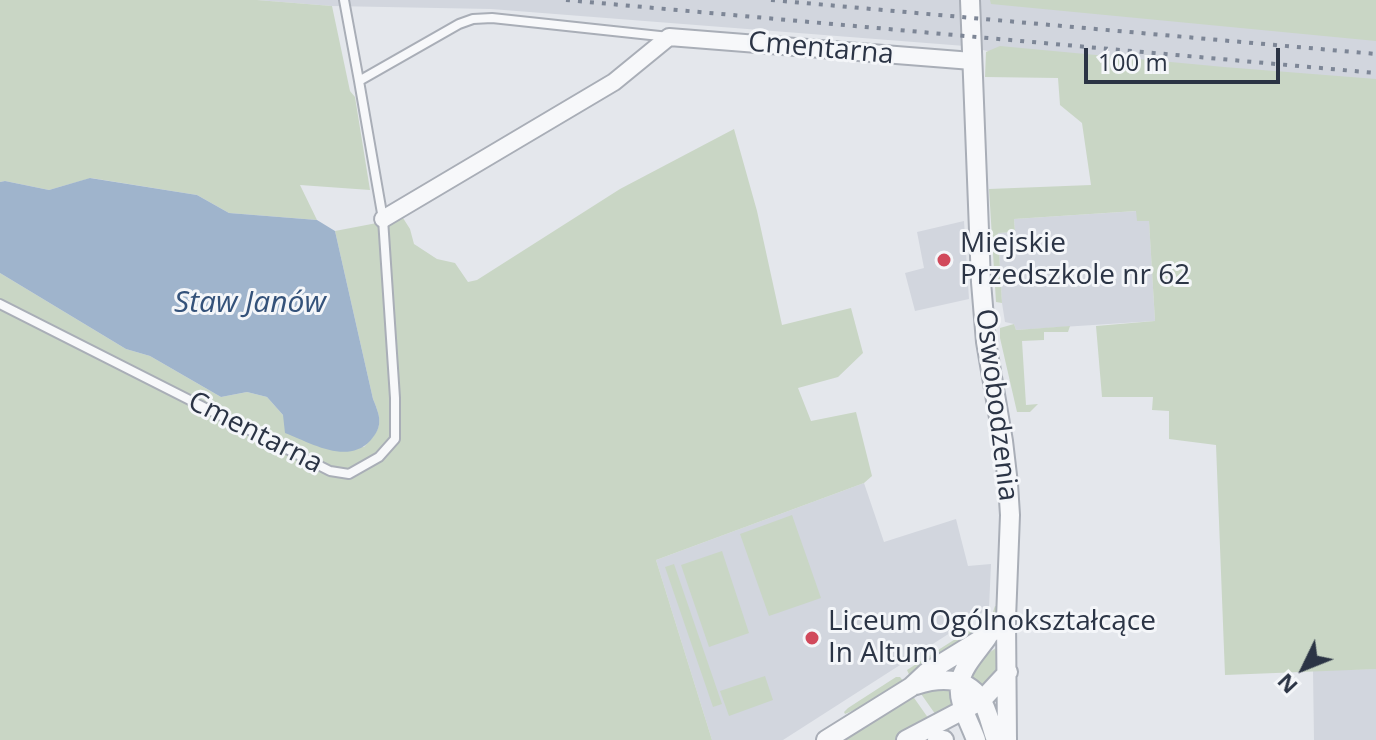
<!DOCTYPE html>
<html>
<head>
<meta charset="utf-8">
<style>
	body { margin:0 }
	#map { position:relative; width:1376px; height:740px; overflow:hidden; background:#e4e7ec; font-family:"Open Sans",sans-serif }
	canvas { display:block }
	.north { position:absolute; left:1264px; top:628px; width:80px; height:80px; -webkit-text-stroke:6px #f4f6f9; paint-order:stroke; rotate:227deg; font-size:22px; font-weight:700; line-height:32px; text-align:center; color:#2b3445 }
	.north::after { content:''; display:block; margin:auto; width:28px; height:36px; background:#2b3445; clip-path:polygon(50% 0,100% 100%,50% 72%,0 100%) }
	.scale { position:absolute; left:1084px; top:48px; width:196px; height:36px; box-sizing:border-box; border:4px solid #2b3445; border-top:0; padding-left:10px; font-size:24px; line-height:28px; white-space:nowrap; color:#2b3445; -webkit-text-stroke:6px #f4f6f9; paint-order:stroke }
</style>
</head>
<body>
<div id="map">
<canvas width="1376" height="740"></canvas>
<div class="north">N</div>
<div class="scale">100 m</div>
</div>
<script>
const ctx = document.querySelector('canvas').getContext('2d');
ctx.lineJoin = 'round';
function paint(path, color) {
  ctx.fillStyle = color;
  ctx.fill(path, 'evenodd');
}
function stroke(path, color, width, dash) {
  ctx.strokeStyle = color;
  ctx.lineWidth = width;
  ctx.lineCap = dash ? 'butt' : 'round';
  ctx.setLineDash(dash || []);
  ctx.stroke(path);
}
function write(font, color, halo, rows, align = 'center') {
  ctx.font = font + ' "Open Sans",sans-serif';
  ctx.lineWidth = 6;
  ctx.setLineDash([]);
  ctx.textBaseline = 'middle';
  ctx.strokeStyle = halo;
  ctx.fillStyle = color;
  for (const [text, x, y, turn = 0] of rows) {
    ctx.save();
    ctx.translate(x, y);
    ctx.rotate((+turn || 0) * Math.PI / 180);
    ctx.textAlign = isNaN(turn) ? turn : align;
    if (halo) ctx.strokeText(text, 0, 0);
    ctx.fillText(text, 0, 0);
    ctx.restore();
  }
}
paint(new Path2D(`
	M 257,0 L 1014,0 L 1376,33 L 1376,91 L 1001,54 L 965,46 L 491,9 L 332,6 Z
	M 1137,211 L 1149,220 L 1155,321 L 1016,330 L 1014,324 L 1005,322 L 1002,303 L 998,233 L 1015,232 L 1014,219 Z
	M 964,221 L 969,299 L 915,311 L 905,273 L 924,268 L 917,232 Z
	M 864,483 L 884,542 L 956,519 L 968,566 L 991,564 L 989,608 L 783,740 L 712,740 L 656,560 Z
	M 1376,669 L 1376,740 L 1314,740 L 1313,670 Z`), '#d2d6de');
paint(new Path2D(`
	M 0,0 L 257,0 L 332,6 L 350,91 L 355,97 L 370,190 L 300,185 L 317,220 L 229,213 L 197,195 L 91,178 L 49,190 L 5,181 L 0,182 Z
	M 990,0 L 1376,0 L 1376,41 L 991,4 Z
	M 1000,46 L 1224,67 L 1376,79 L 1376,669 L 1225,675 L 1216,445 L 1169,439 L 1169,411 L 1152,410 L 1153,397 L 1102,397 L 1096,326 L 1155,321 L 1149,221 L 1137,221 L 1136,211 L 1014,219 L 1015,232 L 998,233 L 1002,303 L 996,302 L 989,189 L 1091,185 L 1082,123 L 1060,105 L 1058,78 L 985,77 L 986,52 Z
	M 734,129 L 757,211 L 782,325 L 851,308 L 863,353 L 838,377 L 798,388 L 811,421 L 856,412 L 872,476 L 864,483 L 656,560 L 712,740 L 0,740 L 0,273 L 126,349 L 150,356 L 221,397 L 247,392 L 267,397 L 283,415 L 364,447 C 382,428 383,423 373,399 L 335,231 L 403,218 L 410,229 L 414,244 L 437,259 L 455,263 L 468,282 L 477,280 L 620,189 Z
	M 1014,324 L 1016,330 L 1070,326 L 1068,332 L 1044,332 L 1044,340 L 1022,341 L 1026,405 L 1038,404 L 1030,412 L 1017,412 L 1000,338 L 1000,328 Z
	M 792,515 L 821,598 L 769,616 L 740,534 Z
	M 722,551 L 749,633 L 709,647 L 681,565 Z
	M 674,564 L 722,704 L 713,707 L 665,567 Z
	M 995,606 L 999,608 L 988,629 L 911,679 L 907,670 L 985,620 L 993,612 Z
	M 996,648 L 1001,649 L 1004,660 L 985,692 L 969,683 C 973,667 982,657 996,648 Z
	M 765,676 L 773,700 L 729,716 L 720,691 Z
	M 896,677 L 900,677 L 904,682 L 875,701 L 845,714 L 844,712 L 848,708 Z
	M 927,688 L 951,689 L 954,708 L 938,718 L 919,691 Z
	M 912,695 L 931,722 L 896,740 L 841,740 Z`), '#c9d6c5');
paint(new Path2D(`
	M 90,178 L 197,195 L 229,213 L 317,220 L 335,231 L 373,399 C 380,416 384,426 370,441 C 347,465 311,443 285,433 L 283,415 L 267,397 L 247,392 L 221,397 L 150,356 L 126,349 L 0,273 L 0,182 L 5,181 L 49,190 Z`), '#9fb4cc');
const service = new Path2D(`
	M 344,0 L 359,81
	M 0,304 L 330,471 L 349,474 L 379,457 L 395,439 L 395,398 L 383,219 L 359,81 L 459,24 L 473,19 L 492,18 L 669,37`);
const minor = new Path2D(`
	M 383,219 L 614,82 L 669,37 L 972,61`);
const tertiary = new Path2D(`
	M 970,0 L 981,282 L 986,342 L 1003,441 L 1008,484 L 1010,515 L 1006,619 L 1007,740
	M 916,685 C 938,678 965,676 980,698 C 988,709 991,727 996,740
	M 826,740 L 911,687 L 926,673 L 991,633
	M 906,740 L 982,700 L 1008,672
	M 937,740 L 944,740
	M 976,740 C 970,723 957,702 960,683 C 962,667 978,651 987,638`);
stroke(service, '#a9aeb7', 12);
stroke(minor, '#a9aeb7', 20);
stroke(tertiary, '#a9aeb7', 22);
stroke(service, '#f7f8fa', 8);
stroke(minor, '#f7f8fa', 16);
stroke(tertiary, '#f7f8fa', 18);
stroke(new Path2D(`
	M 566,0 L 1376,73
	M 771,0 L 1376,54`), '#7d8696', 4, [4, 8]);
for (const [x, y, r, color] of [
	[944,260,8,"#d1495b"],
	[812,638,8,"#d1495b"]
]) {
  const dot = new Path2D();
  dot.arc(x, y, r, 0, 2 * Math.PI);
  ctx.fillStyle = color;
  ctx.fill(dot);
  stroke(dot, '#f4f6f9', 3);
}
write('28px', '#2b3445', '#f4f6f9', [
	["Cmentarna",821,49,5],
	["Oswobodzenia",996,405,83],
	["Cmentarna",255,433,27]
]);
write('28px', '#2b3445', '#f4f6f9', [
	["Miejskie",960,244],
	["Przedszkole nr 62",960,276],
	["Liceum Ogólnokształcące",828,622],
	["In Altum",828,654]
], 'left');
write('italic 30px', '#34527a', '#f4f6f9', [
	["Staw Janów",250,303]
]);
</script>
</body>
</html>
